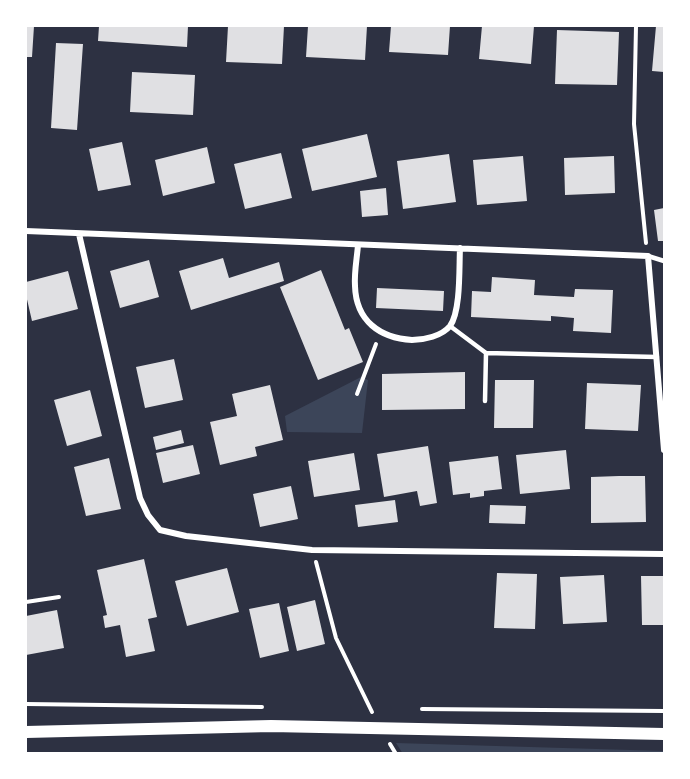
<!DOCTYPE html>
<html>
<head>
<meta charset="utf-8">
<style>
	body { margin:0 }
	#map { position:relative; width:690px; height:779px; overflow:hidden; background:#2d3142; font-family:"Source Sans 3",sans-serif }
	canvas { display:block }
	.frame { position:absolute; inset:0; border:27px solid #fff; pointer-events:none }
</style>
</head>
<body>
<div id="map">
<canvas width="690" height="779"></canvas>
<div class="frame"></div>
</div>
<script>
const ctx = document.querySelector('canvas').getContext('2d');
ctx.lineJoin = 'round';
function paint(path, color) {
  ctx.fillStyle = color;
  ctx.fill(path, 'evenodd');
}
function stroke(path, color, width, dash) {
  ctx.strokeStyle = color;
  ctx.lineWidth = width;
  ctx.lineCap = dash ? 'butt' : 'round';
  ctx.setLineDash(dash || []);
  ctx.stroke(path);
}
paint(new Path2D(`
	M 361,377 L 368,380 L 362,433 L 287,432 L 285,416 Z
	M 396,743 L 664,751 L 664,753 L 403,754 Z`), '#3c4559');
paint(new Path2D(`
	M 26,26 L 34,26 L 32,57 L 26,57 Z
	M 99,26 L 188,26 L 187,47 L 98,41 Z
	M 228,26 L 284,26 L 282,64 L 226,62 Z
	M 308,26 L 367,26 L 365,60 L 306,57 Z
	M 391,26 L 450,26 L 448,55 L 389,52 Z
	M 482,26 L 534,26 L 531,64 L 479,59 Z
	M 656,26 L 664,27 L 664,72 L 652,71 Z
	M 557,30 L 619,32 L 617,85 L 555,84 Z
	M 56,43 L 83,44 L 77,130 L 51,128 Z
	M 132,72 L 195,75 L 193,115 L 130,112 Z
	M 367,134 L 377,177 L 312,191 L 302,149 Z
	M 122,142 L 131,185 L 98,191 L 89,149 Z
	M 207,147 L 215,183 L 163,196 L 155,160 Z
	M 281,153 L 292,198 L 245,209 L 234,164 Z
	M 449,154 L 456,202 L 403,209 L 397,161 Z
	M 523,156 L 527,201 L 477,205 L 473,160 Z
	M 614,156 L 615,193 L 565,195 L 564,158 Z
	M 386,188 L 388,215 L 362,217 L 360,191 Z
	M 664,208 L 664,241 L 658,241 L 654,210 Z
	M 223,258 L 229,278 L 279,262 L 284,281 L 191,310 L 179,271 Z
	M 149,260 L 159,297 L 120,308 L 110,271 Z
	M 321,270 L 345,330 L 349,328 L 363,362 L 318,380 L 280,287 Z
	M 68,271 L 78,309 L 32,321 L 26,295 L 26,282 Z
	M 492,277 L 535,280 L 534,295 L 574,297 L 575,289 L 613,290 L 611,333 L 573,331 L 574,318 L 551,316 L 551,321 L 471,317 L 472,291 L 491,292 Z
	M 377,288 L 444,291 L 443,311 L 376,308 Z
	M 174,359 L 183,400 L 145,408 L 136,367 Z
	M 465,372 L 465,409 L 382,410 L 382,374 Z
	M 495,380 L 534,380 L 533,428 L 494,428 Z
	M 587,383 L 641,385 L 638,431 L 585,429 Z
	M 270,385 L 283,440 L 255,447 L 257,456 L 220,465 L 210,422 L 237,416 L 232,394 Z
	M 90,390 L 102,436 L 67,446 L 54,400 Z
	M 181,430 L 184,443 L 156,450 L 153,437 Z
	M 193,445 L 200,474 L 163,483 L 156,453 Z
	M 428,446 L 437,503 L 420,506 L 417,491 L 384,497 L 377,454 Z
	M 566,450 L 570,489 L 520,494 L 516,455 Z
	M 354,453 L 360,490 L 314,497 L 308,461 Z
	M 498,456 L 502,489 L 484,491 L 484,496 L 470,498 L 470,493 L 453,495 L 449,462 Z
	M 109,458 L 121,509 L 86,516 L 74,467 Z
	M 619,476 L 645,476 L 646,522 L 591,523 L 591,477 Z
	M 291,486 L 298,519 L 260,527 L 253,494 Z
	M 395,500 L 398,522 L 358,527 L 355,505 Z
	M 490,505 L 526,506 L 525,524 L 489,523 Z
	M 144,559 L 157,617 L 148,619 L 155,651 L 126,657 L 120,625 L 105,628 L 103,616 L 107,615 L 97,570 Z
	M 227,568 L 239,612 L 187,626 L 175,581 Z
	M 497,573 L 537,574 L 535,629 L 494,628 Z
	M 604,575 L 607,622 L 563,624 L 560,577 Z
	M 641,576 L 664,576 L 664,625 L 642,625 Z
	M 315,600 L 325,644 L 297,651 L 287,607 Z
	M 279,603 L 289,651 L 260,658 L 249,609 Z
	M 57,610 L 64,648 L 26,655 L 26,616 Z`), '#e0e0e3');
stroke(new Path2D(`
	M 636,26 L 634,124 L 646,243
	M 357,394 L 376,344
	M 316,562 L 336,638 L 372,712
	M 26,602 L 59,597
	M 26,704 L 262,707
	M 422,709 L 664,711
	M 390,744 L 396,754`), '#fff', 4);
stroke(new Path2D(`
	M 648,256 L 664,261
	M 450,326 L 486,353 L 485,401
	M 486,353 L 657,357`), '#fff', 4.5);
stroke(new Path2D(`
	M 26,231 L 648,256 L 664,450
	M 79,234 L 140,498 L 148,515 L 160,530 L 186,536 L 312,550 L 664,554
	M 358,245 C 357,258 354,273 355,286 C 356,321 380,338 412,340 C 424,340 442,336 450,326 C 461,311 459,267 460,248`), '#fff', 6);
stroke(new Path2D(`
	M 26,732 L 271,726 L 664,734`), '#fff', 12);
</script>
</body>
</html>
